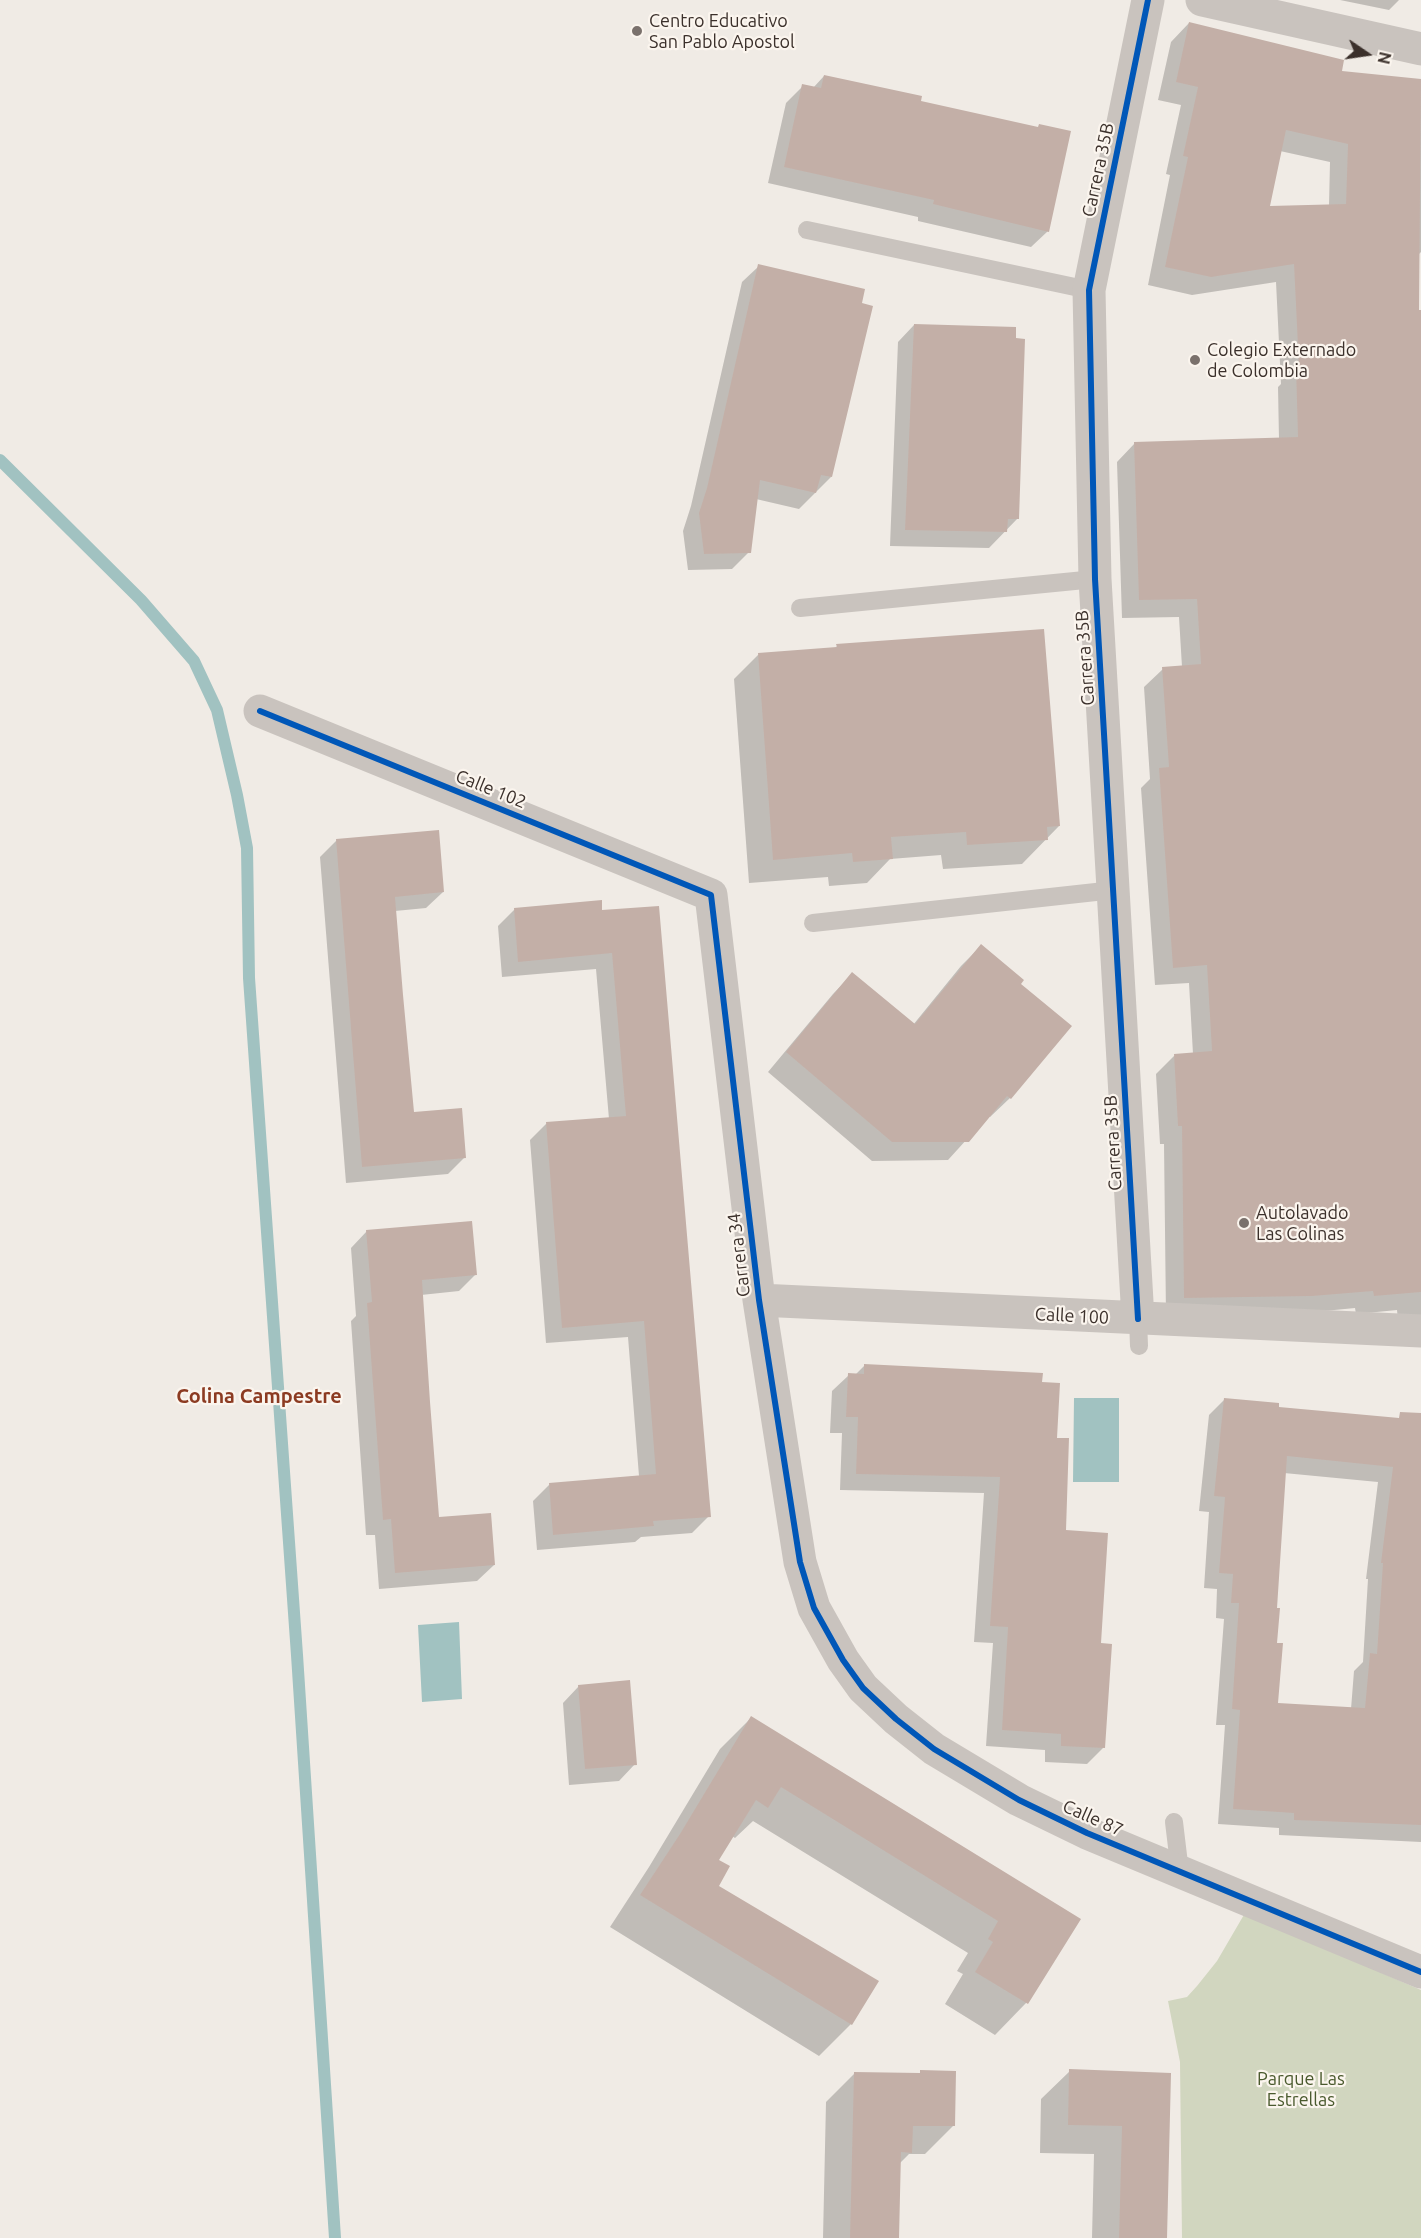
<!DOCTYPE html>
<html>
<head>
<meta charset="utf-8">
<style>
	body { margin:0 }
	#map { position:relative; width:1421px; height:2238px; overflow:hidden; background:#f0ebe5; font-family:Ubuntu,sans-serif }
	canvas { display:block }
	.north { position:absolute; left:1337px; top:24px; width:60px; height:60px; -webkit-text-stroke:4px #fbf5ee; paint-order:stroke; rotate:103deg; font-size:16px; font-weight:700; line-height:24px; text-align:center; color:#3b302b }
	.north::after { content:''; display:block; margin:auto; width:21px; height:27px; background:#3b302b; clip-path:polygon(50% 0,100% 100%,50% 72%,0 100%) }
</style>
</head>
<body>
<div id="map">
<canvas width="1421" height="2238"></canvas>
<div class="north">N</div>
</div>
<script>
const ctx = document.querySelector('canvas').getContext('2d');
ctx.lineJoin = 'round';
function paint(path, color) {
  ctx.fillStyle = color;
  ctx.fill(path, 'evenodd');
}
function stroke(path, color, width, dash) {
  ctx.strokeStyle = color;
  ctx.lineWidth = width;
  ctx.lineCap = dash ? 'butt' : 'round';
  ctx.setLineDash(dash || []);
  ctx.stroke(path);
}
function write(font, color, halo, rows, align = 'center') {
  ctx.font = font + ' Ubuntu,sans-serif';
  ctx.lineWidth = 4.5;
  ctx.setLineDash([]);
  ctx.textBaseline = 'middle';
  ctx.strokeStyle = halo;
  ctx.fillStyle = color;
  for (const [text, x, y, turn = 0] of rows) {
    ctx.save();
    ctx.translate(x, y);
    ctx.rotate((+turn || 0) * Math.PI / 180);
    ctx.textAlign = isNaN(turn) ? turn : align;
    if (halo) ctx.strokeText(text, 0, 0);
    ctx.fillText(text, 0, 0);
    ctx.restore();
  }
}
paint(new Path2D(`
	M 1245,1913 L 1421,1990 L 1421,2238 L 1182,2238 L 1180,2062 L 1168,2001 L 1187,1997 L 1197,1986 L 1217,1961 Z`), '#d1d6bf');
paint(new Path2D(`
	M 1074,1398 L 1119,1398 L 1119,1482 L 1073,1482 Z
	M 459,1622 L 462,1699 L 422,1702 L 418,1625 Z`), '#a1c2c1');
paint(new Path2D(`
	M 1340,0 L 1399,0 L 1389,10 Z
	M 1189,23 L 1340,72 L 1421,80 L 1421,252 L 1418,255 L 1418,312 L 1421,312 L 1421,1319 L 1398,1320 L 1397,1310 L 1356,1314 L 1355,1308 L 1293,1314 L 1166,1316 L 1164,1144 L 1160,1144 L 1156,1074 L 1174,1056 L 1193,1054 L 1189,983 L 1155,985 L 1141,788 L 1150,779 L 1144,687 L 1163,669 L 1182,667 L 1179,617 L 1122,618 L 1117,462 L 1135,443 L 1279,439 L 1278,387 L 1281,384 L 1276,282 L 1192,295 L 1148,285 L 1170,175 L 1166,174 L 1181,105 L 1158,100 L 1171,42 ZM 1280,151 L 1330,162 L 1329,206 L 1268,207 Z
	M 824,76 L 919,103 L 1048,231 L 1031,247 L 918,221 L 918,217 L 768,183 L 786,103 L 803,86 L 813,88 Z
	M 759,266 L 831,477 L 799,509 L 756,499 L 749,552 L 732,569 L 688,570 L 683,531 L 691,506 L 742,282 Z
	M 914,325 L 1018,518 L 989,548 L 890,546 L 898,342 Z
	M 837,646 L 1059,826 L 1022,864 L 943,869 L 941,855 L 890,859 L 867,883 L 829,886 L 828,877 L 749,883 L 734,679 L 758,655 L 834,649 Z
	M 337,840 L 443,892 L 426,908 L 395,911 L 412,1113 L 464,1158 L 448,1174 L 346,1183 L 320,857 Z
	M 657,907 L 709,1516 L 692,1533 L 641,1537 L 635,1542 L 537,1550 L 533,1501 L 550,1484 L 639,1476 L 628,1337 L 546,1343 L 530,1140 L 546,1124 L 609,1119 L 596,969 L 502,977 L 498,926 L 515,909 L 601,912 Z
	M 981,946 L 1018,984 L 1010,1098 L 990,1117 L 988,1116 L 948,1160 L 872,1161 L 768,1072 L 833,994 L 852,974 L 913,1025 L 961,966 Z
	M 367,1231 L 475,1275 L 459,1291 L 421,1295 L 438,1519 L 494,1565 L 477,1581 L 379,1589 L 375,1535 L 366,1535 L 351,1321 L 356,1316 L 351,1248 Z
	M 865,1365 L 1041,1384 L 1056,1439 L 1064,1531 L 1100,1645 L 1104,1747 L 1087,1764 L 1045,1762 L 1045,1750 L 986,1746 L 993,1643 L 974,1642 L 984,1493 L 840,1490 L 842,1433 L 830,1433 L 832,1391 L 849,1375 L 855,1375 Z
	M 1225,1399 L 1277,1408 L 1421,1422 L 1421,1842 L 1279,1835 L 1279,1828 L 1218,1824 L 1225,1725 L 1216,1725 L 1224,1619 L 1216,1618 L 1217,1589 L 1204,1588 L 1209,1512 L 1199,1511 L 1209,1415 ZM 1284,1473 L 1378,1482 L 1366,1579 L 1368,1579 L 1363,1662 L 1354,1671 L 1351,1709 L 1277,1704 L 1275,1609 Z
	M 579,1686 L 635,1764 L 619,1781 L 569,1785 L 563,1703 Z
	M 751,1718 L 1079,1919 L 1026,2003 L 995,2035 L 945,2004 L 963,1974 L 957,1971 L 968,1953 L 753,1821 L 735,1838 L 732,1836 L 717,1860 L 717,1887 L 876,1982 L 851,2024 L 819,2056 L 610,1927 L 649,1867 L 720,1749 Z
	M 1070,2071 L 1169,2075 L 1166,2238 L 1092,2238 L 1094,2154 L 1040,2153 L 1041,2099 Z
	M 921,2072 L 953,2126 L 925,2154 L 909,2154 L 899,2164 L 897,2238 L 823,2238 L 826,2102 L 855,2073 L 918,2075 Z`), '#0003');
stroke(new Path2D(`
	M 0,460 L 141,600 L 194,661 L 217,710 L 237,795 L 247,848 L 249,978 L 297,1655 L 335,2238`), '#a1c2c1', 12);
paint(new Path2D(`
	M 1189,22 L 1344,60 L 1342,71 L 1421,79 L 1419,310 L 1421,310 L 1421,1292 L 1374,1296 L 1373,1291 L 1312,1296 L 1184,1298 L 1182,1126 L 1178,1126 L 1174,1054 L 1212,1051 L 1207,965 L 1173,968 L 1159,768 L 1169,767 L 1162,667 L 1201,664 L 1197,599 L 1139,600 L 1134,442 L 1298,437 L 1296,367 L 1299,367 L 1294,264 L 1211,277 L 1165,267 L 1188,157 L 1183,156 L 1198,87 L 1176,82 ZM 1286,130 L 1348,144 L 1346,204 L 1270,206 Z
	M 824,75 L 922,96 L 921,101 L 1038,127 L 1039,124 L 1071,131 L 1049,232 L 933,204 L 934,200 L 784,167 L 802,84 L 821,88 Z
	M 758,264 L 865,289 L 862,303 L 873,306 L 832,477 L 821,475 L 816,493 L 760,480 L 751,553 L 704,554 L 699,513 L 707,488 Z
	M 914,324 L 1016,327 L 1016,338 L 1025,339 L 1019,519 L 1008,519 L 1007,532 L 905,530 Z
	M 1044,629 L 1060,826 L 1047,827 L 1048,840 L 967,845 L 966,832 L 891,837 L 893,859 L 853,862 L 852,853 L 773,860 L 758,653 L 837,647 L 836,644 Z
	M 439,830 L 444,892 L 395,897 L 403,995 L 414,1112 L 462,1108 L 466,1158 L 362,1167 L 336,839 Z
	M 602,900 L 602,910 L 659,906 L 711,1517 L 653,1521 L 654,1526 L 553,1535 L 549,1483 L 656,1474 L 644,1321 L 562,1328 L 546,1122 L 626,1116 L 612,953 L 518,962 L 514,908 Z
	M 981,944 L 1024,980 L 1021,984 L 1072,1026 L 1011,1099 L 1007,1096 L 969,1142 L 892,1142 L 786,1052 L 852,972 L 915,1024 Z
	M 472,1221 L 477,1275 L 422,1280 L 430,1402 L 439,1517 L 491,1513 L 495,1565 L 395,1573 L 391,1519 L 383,1520 L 367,1303 L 372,1302 L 366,1230 Z
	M 864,1364 L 1043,1373 L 1042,1382 L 1060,1383 L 1057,1438 L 1069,1438 L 1066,1530 L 1108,1533 L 1101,1643 L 1112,1644 L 1105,1748 L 1061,1746 L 1061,1734 L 1002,1730 L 1008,1627 L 990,1626 L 1000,1477 L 856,1474 L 858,1417 L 846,1417 L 848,1373 L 864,1374 Z
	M 1224,1398 L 1279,1403 L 1279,1407 L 1399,1418 L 1400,1412 L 1421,1413 L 1421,1825 L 1294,1820 L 1294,1813 L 1233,1809 L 1240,1710 L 1232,1709 L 1239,1603 L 1231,1603 L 1233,1574 L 1219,1573 L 1225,1497 L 1214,1496 ZM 1287,1456 L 1393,1467 L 1381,1563 L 1383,1563 L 1377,1654 L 1370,1653 L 1365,1708 L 1278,1703 L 1283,1643 L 1277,1643 L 1280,1608 L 1277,1608 Z
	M 630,1680 L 637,1765 L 585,1769 L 578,1685 Z
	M 751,1716 L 1081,1919 L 1028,2004 L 975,1972 L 993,1942 L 988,1939 L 998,1921 L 781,1787 L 768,1808 L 756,1800 L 719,1860 L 730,1866 L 719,1886 L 879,1981 L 852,2025 L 640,1895 L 680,1834 Z
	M 1069,2069 L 1171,2073 L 1167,2238 L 1119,2238 L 1122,2126 L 1068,2125 Z
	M 920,2070 L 956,2071 L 955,2126 L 913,2126 L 912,2153 L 901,2152 L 899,2238 L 850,2238 L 854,2072 L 920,2073 Z`), '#c3afa7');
stroke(new Path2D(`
	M 807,230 L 1089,290
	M 800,608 L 1095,579
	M 813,923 L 1114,890
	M 1138,1319 L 1139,1346
	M 1174,1822 L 1180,1872`), '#c9c3be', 18);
stroke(new Path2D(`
	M 1202,0 L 1421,49
	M 260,711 L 711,895 L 759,1300 L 800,1562 L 814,1608 L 843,1660 L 863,1688 L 896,1719 L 934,1749 L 1019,1800 L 1087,1833 L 1421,1972
	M 759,1300 L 1421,1331
	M 1138,1319 L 1095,579 L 1089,290 L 1148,0`), '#c9c3be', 33);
stroke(new Path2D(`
	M 260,711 L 711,895 L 759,1300 L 800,1562 L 814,1608 L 843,1660 L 863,1688 L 896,1719 L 934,1749 L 1019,1800 L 1087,1833 L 1421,1972
	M 1138,1319 L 1095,579 L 1089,290 L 1148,0`), '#0057b8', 6);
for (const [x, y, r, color] of [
	[637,31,6,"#7a716c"],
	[1195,360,6,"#7a716c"],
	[1244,1223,6,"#7a716c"]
]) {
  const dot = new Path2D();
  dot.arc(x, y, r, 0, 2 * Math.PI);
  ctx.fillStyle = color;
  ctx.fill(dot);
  stroke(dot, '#fbf5ee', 2);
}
write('18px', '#3b302b', '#fbf5ee', [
	["Centro Educativo",649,21],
	["San Pablo Apostol",649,42],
	["Colegio Externado",1207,350],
	["de Colombia",1207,371],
	["Autolavado",1256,1213],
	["Las Colinas",1256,1234]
], 'left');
write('18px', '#3b302b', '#fbf5ee', [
	["Carrera 35B",1098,170,-78],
	["Carrera 35B",1085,658,-94],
	["Calle 102",491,789,22],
	["Carrera 35B",1113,1143,-93],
	["Carrera 34",739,1255,-97],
	["Calle 100",1072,1316,3],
	["Calle 87",1093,1818,24]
]);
write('18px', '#4a5a2e', '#fbf5ee', [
	["Parque Las",1301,2079],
	["Estrellas",1301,2100]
]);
write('bold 20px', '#8c3b22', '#fbf5ee', [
	["Colina Campestre",259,1396]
]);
</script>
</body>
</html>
